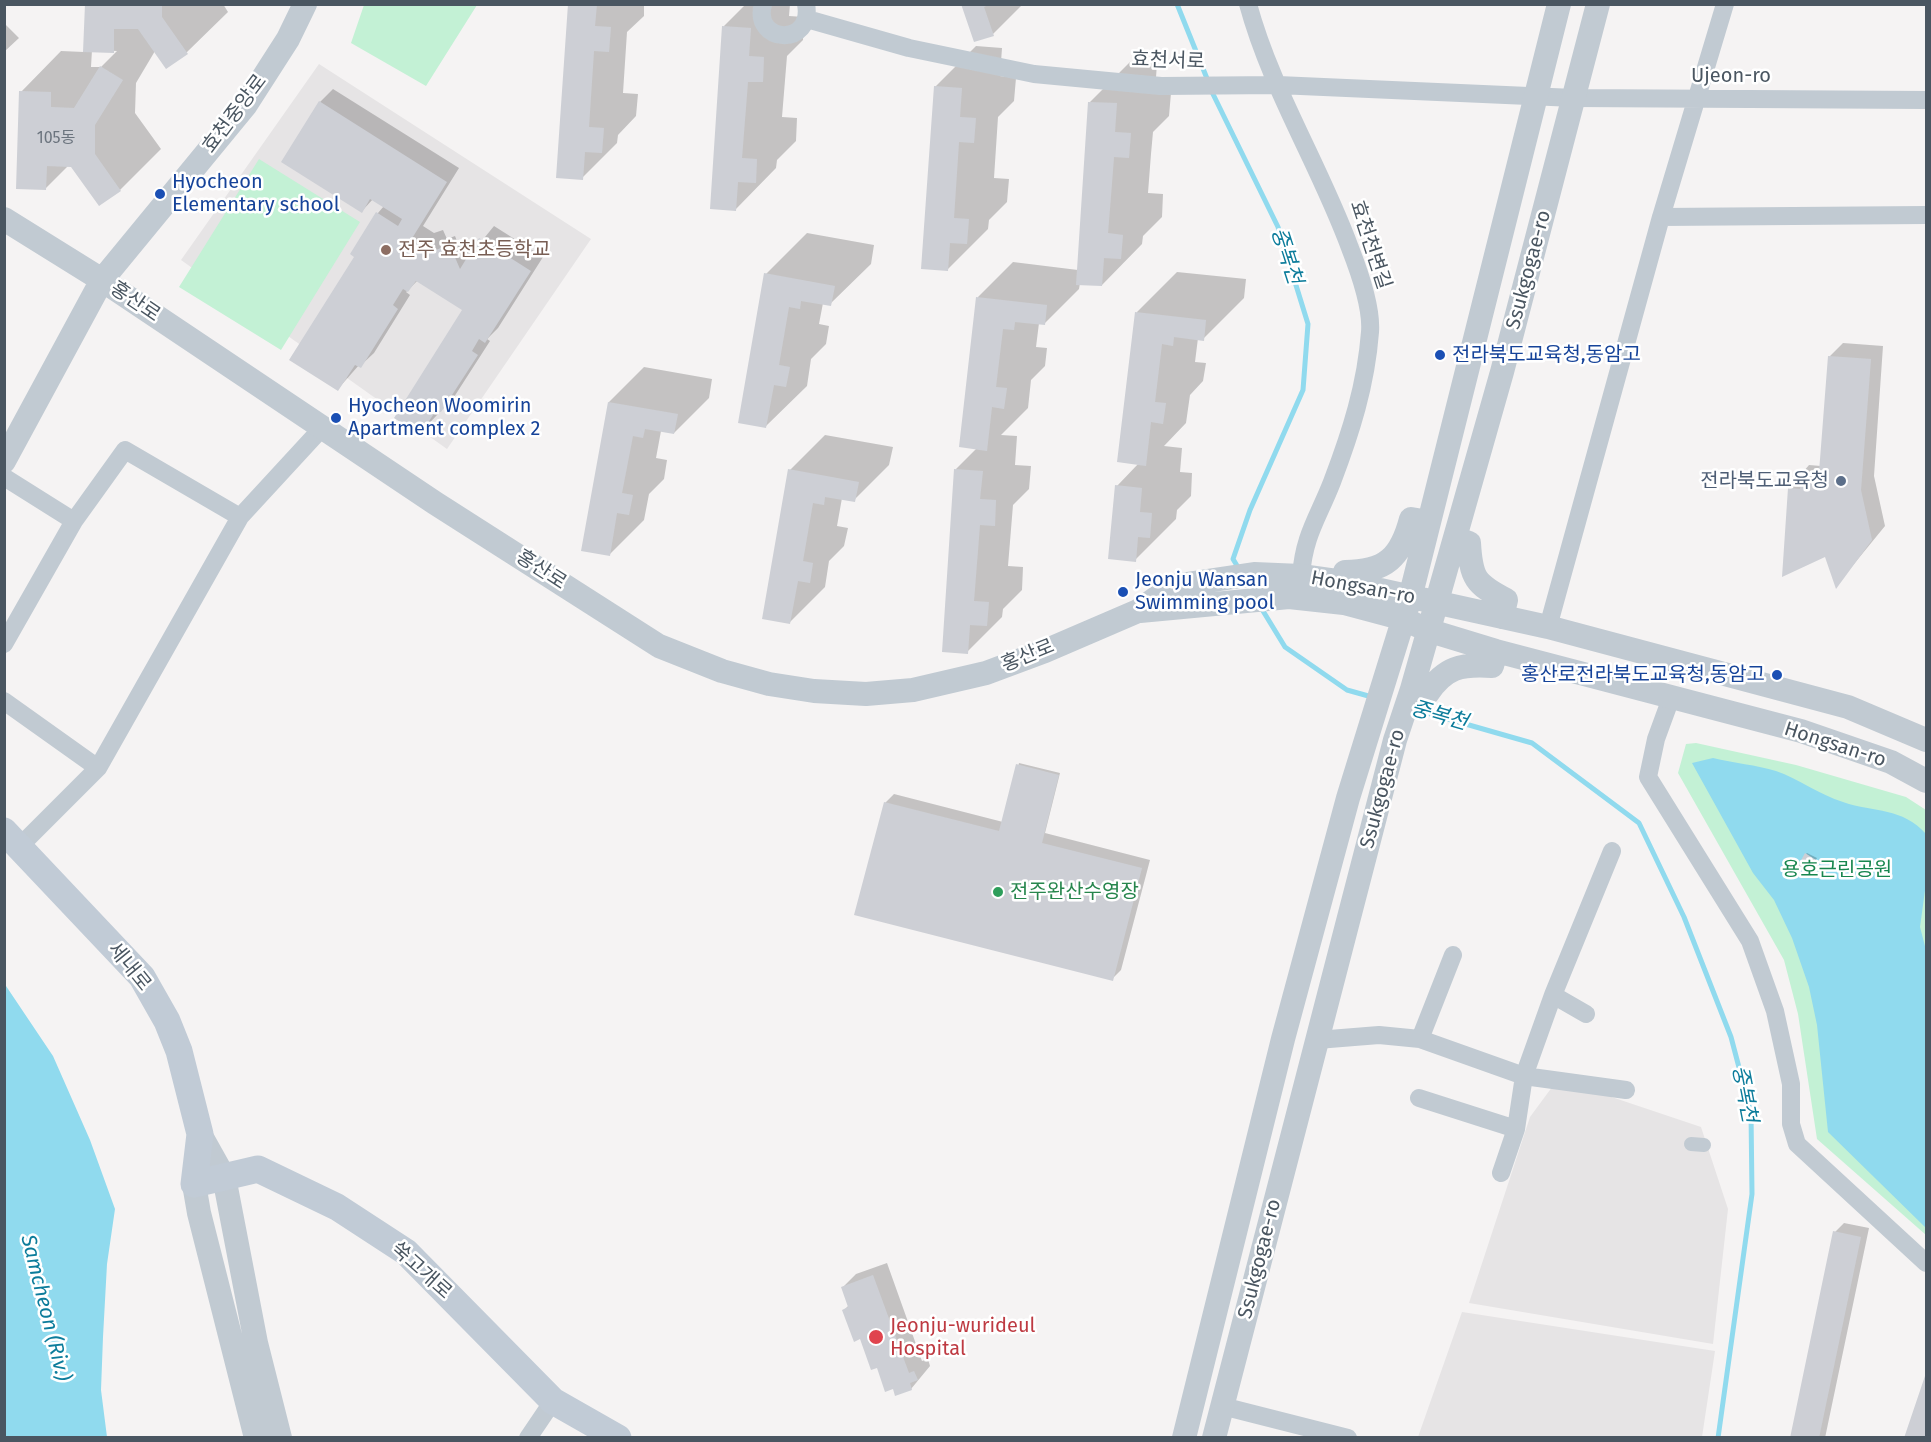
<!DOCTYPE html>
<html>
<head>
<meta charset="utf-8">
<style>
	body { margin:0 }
	#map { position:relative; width:1931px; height:1442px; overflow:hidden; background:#f5f3f3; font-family:"Fira Sans",sans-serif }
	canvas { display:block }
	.frame { position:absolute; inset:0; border:6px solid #4a5661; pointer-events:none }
</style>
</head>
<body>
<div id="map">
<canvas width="1931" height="1442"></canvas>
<div class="frame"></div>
</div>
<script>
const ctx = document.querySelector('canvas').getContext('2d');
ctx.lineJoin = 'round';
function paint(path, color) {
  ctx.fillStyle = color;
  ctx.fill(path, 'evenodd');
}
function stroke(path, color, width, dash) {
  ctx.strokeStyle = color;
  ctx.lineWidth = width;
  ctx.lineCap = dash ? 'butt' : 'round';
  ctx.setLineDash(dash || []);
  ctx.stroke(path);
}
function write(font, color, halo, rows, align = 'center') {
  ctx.font = font + ' "Fira Sans","Noto Sans KR",sans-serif';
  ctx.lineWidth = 5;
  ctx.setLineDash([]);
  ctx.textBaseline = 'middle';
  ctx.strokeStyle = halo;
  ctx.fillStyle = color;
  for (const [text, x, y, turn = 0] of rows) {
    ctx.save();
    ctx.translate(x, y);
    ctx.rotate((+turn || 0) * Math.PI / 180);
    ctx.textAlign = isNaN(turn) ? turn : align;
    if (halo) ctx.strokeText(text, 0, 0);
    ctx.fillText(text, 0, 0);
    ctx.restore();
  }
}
paint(new Path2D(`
	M 319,64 L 591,239 L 447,449 L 181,260 Z
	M 1558,1079 L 1701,1127 L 1728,1209 L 1713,1344 L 1469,1303 L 1530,1117 Z
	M 1462,1312 L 1715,1351 L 1702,1437 L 1418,1437 Z`), '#e6e4e5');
paint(new Path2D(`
	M 364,5 L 364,4 L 477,5 L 426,86 L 351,43 Z
	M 259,159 L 360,222 L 281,350 L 179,287 Z
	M 1696,743 L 1796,765 L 1906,797 L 1926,810 L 1926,1235 L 1817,1139 L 1798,1014 L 1784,960 L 1678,773 L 1686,744 Z`), '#c3f1d5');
paint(new Path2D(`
	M 1713,758 C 1733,763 1757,765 1776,771 C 1799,779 1820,795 1843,802 C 1875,813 1902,807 1926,834 L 1926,883 L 1920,927 L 1926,950 L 1926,1228 L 1828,1132 L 1817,1025 L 1809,987 L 1792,938 L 1774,900 L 1753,873 L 1692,763 Z
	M 4,983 L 53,1056 L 90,1140 L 115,1209 L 107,1264 L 103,1337 L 101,1390 L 107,1437 L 5,1437 Z`), '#90daee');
paint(new Path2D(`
	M 86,4 L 223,4 L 228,12 L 187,52 L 166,67 L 155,51 L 136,83 L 135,113 L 161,149 L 120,190 L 69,165 L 46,188 L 21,92 L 61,51 L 84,52 ZM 92,50 L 117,51 L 101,67 L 91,67 Z
	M 570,4 L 644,4 L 644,16 L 627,32 L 623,93 L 638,94 L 636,116 L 618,135 L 617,143 L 582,178 Z
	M 746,4 L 790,4 L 789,16 L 804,17 L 803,40 L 787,56 L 782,117 L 797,118 L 796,141 L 777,160 L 776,168 L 736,209 L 724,26 Z
	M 963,4 L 1023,4 L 993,34 Z
	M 4,23 L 19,38 L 4,52 Z
	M 976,46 L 1002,48 L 1000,76 L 1016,78 L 1014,101 L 998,117 L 994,178 L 1009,179 L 1007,202 L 989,220 L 988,229 L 947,270 L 935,87 Z
	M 1131,61 L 1157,63 L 1155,92 L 1171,93 L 1169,116 L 1153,132 L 1151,154 L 1148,193 L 1163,194 L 1162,217 L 1143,236 L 1142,244 L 1102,285 L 1080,283 L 1079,289 L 1044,324 L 1039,323 L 1036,347 L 1047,348 L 1045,366 L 1031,380 L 1028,408 L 1001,435 L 1017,436 L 1015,465 L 1031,466 L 1029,489 L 1013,505 L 1008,566 L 1023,567 L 1022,590 L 1003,609 L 1002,617 L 967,652 L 956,469 L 977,448 L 978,297 L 1013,262 L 1078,270 L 1090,102 Z
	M 333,89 L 459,168 L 423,226 L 434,233 L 443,230 L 447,239 L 455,236 L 459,246 L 467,242 L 472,253 L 494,226 L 543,257 L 498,328 L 487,339 L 490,341 L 454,397 L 420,433 L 464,310 L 418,280 L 406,292 L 410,295 L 374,353 L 360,366 L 359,365 L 338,389 L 356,256 L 378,213 L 384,206 L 373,199 L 362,211 L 320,102 Z
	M 807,233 L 874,245 L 871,264 L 830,304 L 823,303 L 819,324 L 829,326 L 826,344 L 811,359 L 807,386 L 766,426 L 766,274 Z
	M 1177,272 L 1246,279 L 1244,298 L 1203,339 L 1198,338 L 1195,362 L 1206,363 L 1203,381 L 1190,395 L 1186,423 L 1164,446 L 1182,448 L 1180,472 L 1192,473 L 1191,496 L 1177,510 L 1176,519 L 1135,560 L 1117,486 L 1139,463 L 1137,312 Z
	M 1843,343 L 1883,346 L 1874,476 L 1885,526 L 1836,586 L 1826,555 L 1790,489 L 1796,482 L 1802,483 L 1803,472 L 1809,465 L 1821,466 L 1829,357 Z
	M 644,367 L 712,379 L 709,398 L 674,433 L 661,431 L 656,458 L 667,460 L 664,479 L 649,494 L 644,520 L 609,555 L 609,402 Z
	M 825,435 L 893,447 L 889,465 L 854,500 L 842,498 L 837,526 L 848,528 L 844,546 L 829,561 L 825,587 L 790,622 L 790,470 Z
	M 1019,763 L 1060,773 L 1045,833 L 1150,860 L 1121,970 L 1112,979 L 885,803 L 894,794 L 1003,822 Z
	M 1807,853 L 1817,858 L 1811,869 L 1806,854 Z
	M 1844,1223 L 1869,1228 L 1825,1438 L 1792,1438 L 1835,1232 Z
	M 887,1263 L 922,1361 L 928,1359 L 930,1366 L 911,1389 L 894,1387 L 877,1366 L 844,1310 L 849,1305 L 843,1287 L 856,1274 Z
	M 1926,1377 L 1926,1438 L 1906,1438 Z`), '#0003');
stroke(new Path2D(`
	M 1177,4 L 1208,81
	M 1211,90 L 1278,227 L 1308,324 L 1303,390 L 1250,510 L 1233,559 L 1239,569
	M 1260,606 L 1285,647 L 1347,690 L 1372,697
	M 1413,709 L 1532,743 L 1639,823 L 1684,917 L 1731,1037 L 1751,1113 L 1752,1194 L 1718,1438`), '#90daee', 5);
paint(new Path2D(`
	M 85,4 L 162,4 L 162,17 L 188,54 L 166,69 L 138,29 L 114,29 L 114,53 L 83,52 Z
	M 568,4 L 597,4 L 595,26 L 611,27 L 609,52 L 594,51 L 589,127 L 604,128 L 602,153 L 585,152 L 583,180 L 556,178 Z
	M 961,4 L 990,4 L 984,7 L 994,36 L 974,42 Z
	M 722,26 L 751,28 L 749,56 L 764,57 L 763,82 L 748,82 L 742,158 L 757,159 L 756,183 L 738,182 L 736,211 L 710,209 Z
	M 100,66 L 123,80 L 95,125 L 95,154 L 121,191 L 99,206 L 71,167 L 47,166 L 46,190 L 16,189 L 19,91 L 51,92 L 51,107 L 74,108 Z
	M 934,86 L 962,88 L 960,117 L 976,118 L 974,143 L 959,142 L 954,218 L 969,219 L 967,244 L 950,243 L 948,271 L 921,269 Z
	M 319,101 L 447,182 L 411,240 L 420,246 L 429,242 L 433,251 L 441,248 L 446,258 L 454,255 L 460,269 L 479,238 L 531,271 L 485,343 L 479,339 L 472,351 L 478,355 L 441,412 L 437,409 L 420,435 L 394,418 L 462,310 L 416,281 L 408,292 L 403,289 L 393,305 L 398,309 L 361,368 L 355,365 L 338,391 L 289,360 L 354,257 L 350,254 L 376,212 L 398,226 L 402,219 L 370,199 L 362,213 L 281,162 Z
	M 1088,102 L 1117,103 L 1115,132 L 1131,133 L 1129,158 L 1114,157 L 1111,196 L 1108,233 L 1123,235 L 1121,259 L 1104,258 L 1102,286 L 1076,285 Z
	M 764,273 L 835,286 L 831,306 L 801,301 L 800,309 L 789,307 L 779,365 L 790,367 L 786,387 L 774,385 L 766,428 L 738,423 Z
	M 976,297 L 1047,305 L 1045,325 L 1015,322 L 1014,330 L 1003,329 L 996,387 L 1007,388 L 1004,409 L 992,407 L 987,451 L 959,447 Z
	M 1135,312 L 1206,320 L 1204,341 L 1174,337 L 1173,346 L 1162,344 L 1155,402 L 1166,403 L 1163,424 L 1151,422 L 1146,466 L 1117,462 Z
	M 1828,356 L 1871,359 L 1861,490 L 1872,540 L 1836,589 L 1825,557 L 1782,577 L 1788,488 L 1800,489 L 1802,471 L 1819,472 Z
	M 608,402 L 678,414 L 674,434 L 645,429 L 643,438 L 633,436 L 622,493 L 633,495 L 629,515 L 617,513 L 610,556 L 581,551 Z
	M 788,469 L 859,482 L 855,502 L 825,497 L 824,505 L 813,503 L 803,561 L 813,563 L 810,583 L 798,581 L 790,624 L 762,619 Z
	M 954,469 L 983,471 L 980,499 L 996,500 L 995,526 L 980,525 L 974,601 L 989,602 L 987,626 L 970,625 L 968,654 L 942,652 Z
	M 1115,485 L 1142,488 L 1140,512 L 1152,513 L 1150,538 L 1138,537 L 1136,562 L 1108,559 Z
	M 1016,764 L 1059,775 L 1042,843 L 1142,868 L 1113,981 L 854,915 L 884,802 L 999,831 Z
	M 1805,853 L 1816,860 L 1810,872 L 1798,866 Z
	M 1833,1231 L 1861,1237 L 1819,1438 L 1790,1438 Z
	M 873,1275 L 909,1373 L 914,1371 L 918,1380 L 910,1383 L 912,1390 L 895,1396 L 893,1389 L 885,1392 L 877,1368 L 871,1370 L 860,1339 L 854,1342 L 842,1310 L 848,1307 L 841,1287 Z
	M 1926,1373 L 1926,1438 L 1904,1438 Z`), '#cdcfd5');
stroke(new Path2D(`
	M 1691,1144 L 1704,1145`), '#c1cad2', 14);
stroke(new Path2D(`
	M 763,4 C 752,44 814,47 806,4
	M 1248,4 C 1271,89 1320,166 1350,248 C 1359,271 1372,308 1370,332 C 1366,385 1351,432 1332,482 C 1318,518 1304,535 1301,576
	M 807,19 L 909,48 L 1034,74 L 1161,86 L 1278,85 L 1574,98 L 1926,100
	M 1661,217 L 1926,215
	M 4,477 L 74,521
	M 1548,627 L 1661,217 L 1725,4
	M 4,644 L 74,521 L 125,450 L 240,517
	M 1671,698 L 1656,739 L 1648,777 L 1750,941 L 1775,1011 L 1791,1084 L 1791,1124 L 1797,1144 L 1926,1263
	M 4,701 L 98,768
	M 19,847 L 98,768 L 240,517 L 322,428
	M 1553,995 L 1586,1014
	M 1420,1039 L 1453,955
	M 1317,1040 L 1379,1035 L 1420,1039 L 1524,1076 L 1626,1090
	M 1419,1098 L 1516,1129
	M 1501,1173 L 1516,1129 L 1524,1076 L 1553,995 L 1612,851
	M 1222,1406 L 1348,1438
	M 528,1438 L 553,1401`), '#c1cad2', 18);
stroke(new Path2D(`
	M 4,219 L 102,280 L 435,503 L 659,646 L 722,671 L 769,684 L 814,691 L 866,694 L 913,690 L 986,673 L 1045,651 L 1138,611 L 1173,586 L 1254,574 L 1301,576 L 1344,582 L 1548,627 L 1848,707 L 1926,740
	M 4,461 L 102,280 L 245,106 L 288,39 L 305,4
	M 1455,538 L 1469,543 C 1471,578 1475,584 1506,600 L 1502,617
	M 1345,580 L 1345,572 C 1386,572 1401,557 1411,519 L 1429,522
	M 1140,611 L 1289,597 L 1344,603 L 1404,619 L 1427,630 L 1496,651 L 1801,731 L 1891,762 L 1926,781
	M 1412,689 L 1427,694 C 1445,667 1461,664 1492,666 L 1496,651
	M 200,1134 L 224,1177 L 256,1343 L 280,1438
	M 194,1184 L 199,1213 L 256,1438
	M 1184,1438 L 1283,1039 L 1348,798 L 1410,598 L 1559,4
	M 1214,1438 L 1395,740 L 1412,689 L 1502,372 L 1598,4`), '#c1cad2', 24);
stroke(new Path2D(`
	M 4,831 L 142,977 L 167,1021 L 179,1051 L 200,1134 L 194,1184 L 258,1169 L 337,1207 L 406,1252 L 553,1401 L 618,1438`), '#c1cbd6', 27);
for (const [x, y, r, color] of [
	[160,194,6,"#1a4fb4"],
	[386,250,6,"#8d6e63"],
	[1440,355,6,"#1a4fb4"],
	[336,418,6,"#1a4fb4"],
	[1841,481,6,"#5c6f8a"],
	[1123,592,6,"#1a4fb4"],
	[1777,675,6,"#1a4fb4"],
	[998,892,6,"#2e9e5b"],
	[876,1337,8,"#e0444e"]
]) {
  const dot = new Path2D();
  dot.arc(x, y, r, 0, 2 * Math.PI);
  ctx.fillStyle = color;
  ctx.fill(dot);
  stroke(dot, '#fff', 2);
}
write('16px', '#6b747e', null, [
	["105동",56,139]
]);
write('20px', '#4a5661', '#fff', [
	["효천서로",1168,61,2],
	["Ujeon-ro",1731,76],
	["효천중앙로",235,114,-53],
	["효천천변길",1370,245,72],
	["Ssukgogae-ro",1529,270,-75],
	["홍산로",135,302,34],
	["홍산로",541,570,33],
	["Hongsan-ro",1363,588,11],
	["홍산로",1028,656,-22],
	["Hongsan-ro",1835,745,18],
	["Ssukgogae-ro",1383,789,-75],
	["세내로",129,967,51],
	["Ssukgogae-ro",1260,1259,-76],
	["쑥고개로",421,1271,42]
]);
write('20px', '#164399', '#fff', [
	["Hyocheon",172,182],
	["Elementary school",172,205],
	["전라북도교육청,동암고",1452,355],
	["Hyocheon Woomirin",348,406],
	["Apartment complex 2",348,429],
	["Jeonju Wansan",1135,580],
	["Swimming pool",1135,603],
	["홍산로전라북도교육청,동암고",1765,675,"right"]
], 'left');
write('20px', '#785e54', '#fff', [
	["전주 효천초등학교",398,250]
], 'left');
write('20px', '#4e5e75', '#fff', [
	["전라북도교육청",1829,481]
], 'right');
write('20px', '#17864f', '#fff', [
	["용호근린공원",1837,870]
]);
write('20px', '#27864d', '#fff', [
	["전주완산수영장",1010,892]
], 'left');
write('20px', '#be3a42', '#fff', [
	["Jeonju-wurideul",890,1326],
	["Hospital",890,1349]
], 'left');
write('italic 21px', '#0c7c9b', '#fff', [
	["중복천",1286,256,72],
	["중복천",1439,716,16],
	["중복천",1744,1094,79],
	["Samcheon (Riv.)",45,1308,76]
]);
</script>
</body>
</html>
